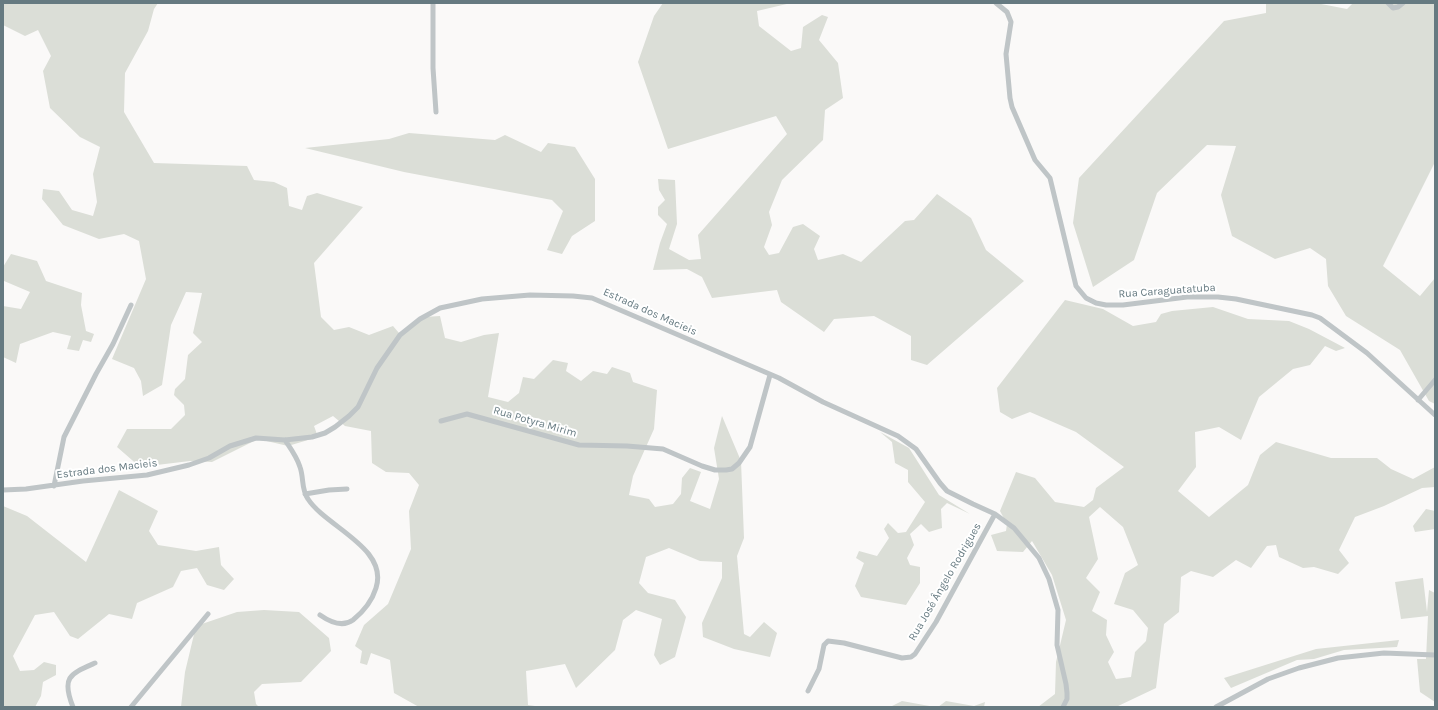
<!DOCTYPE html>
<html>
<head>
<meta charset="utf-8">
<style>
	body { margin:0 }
	#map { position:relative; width:1438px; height:710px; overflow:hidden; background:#faf9f8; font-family:Karla,sans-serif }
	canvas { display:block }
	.frame { position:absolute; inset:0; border:4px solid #667a81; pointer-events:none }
</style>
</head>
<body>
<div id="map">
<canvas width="1438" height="710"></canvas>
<div class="frame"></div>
</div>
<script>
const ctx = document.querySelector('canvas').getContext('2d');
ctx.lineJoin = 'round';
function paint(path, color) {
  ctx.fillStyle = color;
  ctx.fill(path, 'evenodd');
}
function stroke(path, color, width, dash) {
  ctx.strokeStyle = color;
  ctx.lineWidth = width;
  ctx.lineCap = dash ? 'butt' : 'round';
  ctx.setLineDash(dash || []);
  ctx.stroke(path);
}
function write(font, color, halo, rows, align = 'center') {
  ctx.font = font + ' Karla,sans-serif';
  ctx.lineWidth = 4;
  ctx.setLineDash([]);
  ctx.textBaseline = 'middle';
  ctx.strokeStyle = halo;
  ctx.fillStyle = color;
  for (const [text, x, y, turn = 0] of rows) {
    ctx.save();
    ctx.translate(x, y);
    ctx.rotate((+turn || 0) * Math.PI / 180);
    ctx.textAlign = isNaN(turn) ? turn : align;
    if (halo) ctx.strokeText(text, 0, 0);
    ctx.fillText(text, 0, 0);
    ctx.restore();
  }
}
paint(new Path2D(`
	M 3,3 L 158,3 L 154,9 L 148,31 L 125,73 L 124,112 L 154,163 L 247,166 L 254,180 L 274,182 L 287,188 L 289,206 L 302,210 L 307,196 L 317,193 L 363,207 L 314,263 L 321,317 L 334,330 L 349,327 L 369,335 L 393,326 L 399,333 L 424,317 L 440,316 L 445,338 L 461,342 L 484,335 L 499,333 L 488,397 L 508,402 L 519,393 L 523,377 L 534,379 L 553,360 L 568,363 L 566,371 L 581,381 L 593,371 L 607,374 L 612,367 L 630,373 L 633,382 L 657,390 L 654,429 L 633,476 L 629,495 L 649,499 L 655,507 L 673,504 L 681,494 L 682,478 L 690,468 L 701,472 L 690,501 L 710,509 L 719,479 L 714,448 L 722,416 L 741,461 L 744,538 L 737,556 L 744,634 L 750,637 L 764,622 L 777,633 L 770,657 L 734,649 L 703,637 L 702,623 L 722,578 L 722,562 L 700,561 L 669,548 L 646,557 L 639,583 L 648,593 L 675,600 L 686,617 L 675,657 L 660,665 L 654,655 L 662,619 L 636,610 L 623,620 L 615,650 L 576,688 L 565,664 L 526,671 L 528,705 L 542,707 L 419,707 L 394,693 L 390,660 L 371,653 L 367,665 L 360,663 L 362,651 L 355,646 L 364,625 L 388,604 L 411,549 L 409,511 L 419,485 L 409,473 L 386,472 L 372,463 L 371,431 L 345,426 L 333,416 L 314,426 L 318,437 L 288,446 L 258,439 L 212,462 L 190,461 L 140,467 L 117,447 L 127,429 L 171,429 L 185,415 L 184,405 L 174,395 L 175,389 L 185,379 L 188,355 L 202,342 L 193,333 L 202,293 L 186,292 L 171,325 L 162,385 L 143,396 L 141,381 L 134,368 L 112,359 L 146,279 L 139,241 L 124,234 L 99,239 L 63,225 L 42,199 L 43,189 L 59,191 L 72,210 L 93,216 L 97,202 L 93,174 L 100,147 L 80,137 L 50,108 L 43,71 L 51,56 L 38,30 L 25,36 L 3,25 Z
	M 663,3 L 791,3 L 757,11 L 759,26 L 791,51 L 801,48 L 803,27 L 822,15 L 828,17 L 819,40 L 838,63 L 843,98 L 825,110 L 823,140 L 782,180 L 769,212 L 772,225 L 764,247 L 769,255 L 779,253 L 793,227 L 803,224 L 820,236 L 814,249 L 818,260 L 843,254 L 861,262 L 905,221 L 914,220 L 937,194 L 971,218 L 986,250 L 1024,281 L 927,365 L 911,360 L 911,336 L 874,316 L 834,319 L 824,332 L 781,302 L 777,290 L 712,298 L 702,277 L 687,269 L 653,270 L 660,243 L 667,224 L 658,215 L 658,207 L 665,200 L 659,190 L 658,179 L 675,180 L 677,224 L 669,249 L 689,260 L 701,259 L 698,235 L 787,134 L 776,116 L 668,149 L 638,62 L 654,16 Z
	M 1266,3 L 1316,3 L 1347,9 L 1353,3 L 1435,3 L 1435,162 L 1383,266 L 1420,296 L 1435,278 L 1435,404 L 1429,401 L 1400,350 L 1346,316 L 1328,286 L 1326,259 L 1310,248 L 1275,259 L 1232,236 L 1221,195 L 1236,146 L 1207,145 L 1157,193 L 1134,260 L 1093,287 L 1073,223 L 1079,178 L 1224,21 L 1266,13 Z
	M 409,133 L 495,140 L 505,135 L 541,152 L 548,143 L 575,147 L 595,179 L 595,221 L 572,236 L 562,254 L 547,250 L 563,211 L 552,200 L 404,172 L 305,148 L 389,139 Z
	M 11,254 L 37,261 L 46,281 L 82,293 L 81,305 L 86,331 L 94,334 L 91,342 L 83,340 L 79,351 L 67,349 L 71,336 L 53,332 L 20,344 L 16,363 L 3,357 L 3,306 L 21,309 L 30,292 L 4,281 L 3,267 Z
	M 1065,300 L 1103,309 L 1133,326 L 1156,322 L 1161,314 L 1172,311 L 1213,307 L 1248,319 L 1289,321 L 1309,329 L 1345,348 L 1336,351 L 1325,346 L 1310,365 L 1293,369 L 1259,397 L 1241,440 L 1219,427 L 1195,432 L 1196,467 L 1178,491 L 1209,517 L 1248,485 L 1260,455 L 1276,442 L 1331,458 L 1377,458 L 1391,469 L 1413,479 L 1435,467 L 1435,487 L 1422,488 L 1384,506 L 1355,517 L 1339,550 L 1349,563 L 1338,574 L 1314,567 L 1303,568 L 1279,557 L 1276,545 L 1267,546 L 1251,568 L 1236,560 L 1213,577 L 1191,571 L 1181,577 L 1179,612 L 1164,624 L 1156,688 L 1116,707 L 1038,707 L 1055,694 L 1056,662 L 1066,620 L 1052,575 L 1032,541 L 1023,552 L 997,551 L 991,535 L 1006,531 L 1007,524 L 1000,511 L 1016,472 L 1035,478 L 1055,502 L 1084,507 L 1093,500 L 1096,488 L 1124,467 L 1076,432 L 1030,412 L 1012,419 L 1000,412 L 997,388 ZM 1100,507 L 1123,527 L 1138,565 L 1125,573 L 1114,604 L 1133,610 L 1148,628 L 1146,641 L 1135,652 L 1131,677 L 1116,679 L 1108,662 L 1114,652 L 1106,635 L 1107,620 L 1092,611 L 1100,592 L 1086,578 L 1098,559 L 1089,517 Z
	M 880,432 L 909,448 L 939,495 L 970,514 L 947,503 L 941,509 L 942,528 L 929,532 L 921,524 L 910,534 L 914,545 L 907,558 L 910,565 L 920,567 L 920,583 L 906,605 L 861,597 L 855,586 L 864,563 L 856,558 L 859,551 L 877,556 L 889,538 L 884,529 L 888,523 L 898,533 L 906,532 L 925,502 L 908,482 L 908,470 L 895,463 L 892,442 Z
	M 119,490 L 158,511 L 149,531 L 158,545 L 196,551 L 219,547 L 221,565 L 234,579 L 224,590 L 207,585 L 197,568 L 181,571 L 173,587 L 137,603 L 132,619 L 109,614 L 78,639 L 70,636 L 54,612 L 35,615 L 13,656 L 20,671 L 34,670 L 44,662 L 56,665 L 56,675 L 43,682 L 41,696 L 35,707 L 3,707 L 3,506 L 27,516 L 86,562 Z
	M 1426,509 L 1435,511 L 1435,529 L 1415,532 L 1413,526 Z
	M 1423,578 L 1427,612 L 1429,590 L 1435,593 L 1435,702 L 1420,692 L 1417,659 L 1426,659 L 1428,616 L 1401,619 L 1395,582 Z
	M 264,610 L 299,612 L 329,638 L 331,651 L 301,682 L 262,684 L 254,692 L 256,704 L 259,707 L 181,707 L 185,672 L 196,626 L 237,612 Z
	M 1399,640 L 1397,647 L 1344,650 L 1314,659 L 1297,660 L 1231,688 L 1224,678 L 1316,649 Z
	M 902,701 L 935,707 L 890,707 Z
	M 946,701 L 974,706 L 985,702 L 984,707 L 938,707 Z`), '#dbded7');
stroke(new Path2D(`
	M 433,3 L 433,68 L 436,112
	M 996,3 L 1007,12 L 1011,22 L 1006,54 L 1010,98 L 1012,107 L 1035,160 L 1050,178 L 1076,286 L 1086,298 L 1096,303 L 1106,305 L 1123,305 L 1187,297 L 1218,297 L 1236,299 L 1312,315 L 1320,318 L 1367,353 L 1435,415
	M 1388,3 L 1393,8 L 1398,7 L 1403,3
	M 1418,400 L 1435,380
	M 441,421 L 467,414 L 579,445 L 627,446 L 663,449 L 702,466 L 715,470 L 726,470 L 732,469 L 739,463 L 750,447 L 770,375
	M 285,440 C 291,449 297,457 300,467 C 304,478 301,489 308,499 C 326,527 389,548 376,588 C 372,601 363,612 353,620 C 342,628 330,622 320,615
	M 54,486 L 64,437 L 96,374 L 113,344 L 131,305
	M 3,490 L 26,489 L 83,481 L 147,475 L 189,465 L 209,458 L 230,446 L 256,438 L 285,440 L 312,437 L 325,433 L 335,427 L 349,416 L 358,407 L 377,368 L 400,335 L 420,319 L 440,308 L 482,299 L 530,295 L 573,296 L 592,298 L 779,378 L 823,402 L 898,436 L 916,449 L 940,483 L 947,491 L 973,504 L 995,514 L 1014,528 L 1039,558 L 1049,579 L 1058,610 L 1057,645 L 1066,684 L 1067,693 L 1067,699 L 1063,707
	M 305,494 L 329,490 L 347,489
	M 808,691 L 819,669 L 824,645 L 828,641 L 844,643 L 902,658 L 911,657 L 915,654 L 936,622 L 995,514
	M 73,707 C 61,677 70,674 95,663
	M 131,707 L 208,614
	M 1216,707 L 1268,679 L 1299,668 L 1338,658 L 1384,653 L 1435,655`), '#bfc5c7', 5);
write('11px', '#667a81', '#fff', [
	["Rua Caraguatatuba",1167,291,-4],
	["Estrada dos Macieis",650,312,24],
	["Rua Potyra Mirim",535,422,16],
	["Estrada dos Macieis",107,469,-7],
	["Rua José Ângelo Rodrigues",945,582,-60]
]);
</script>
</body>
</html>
